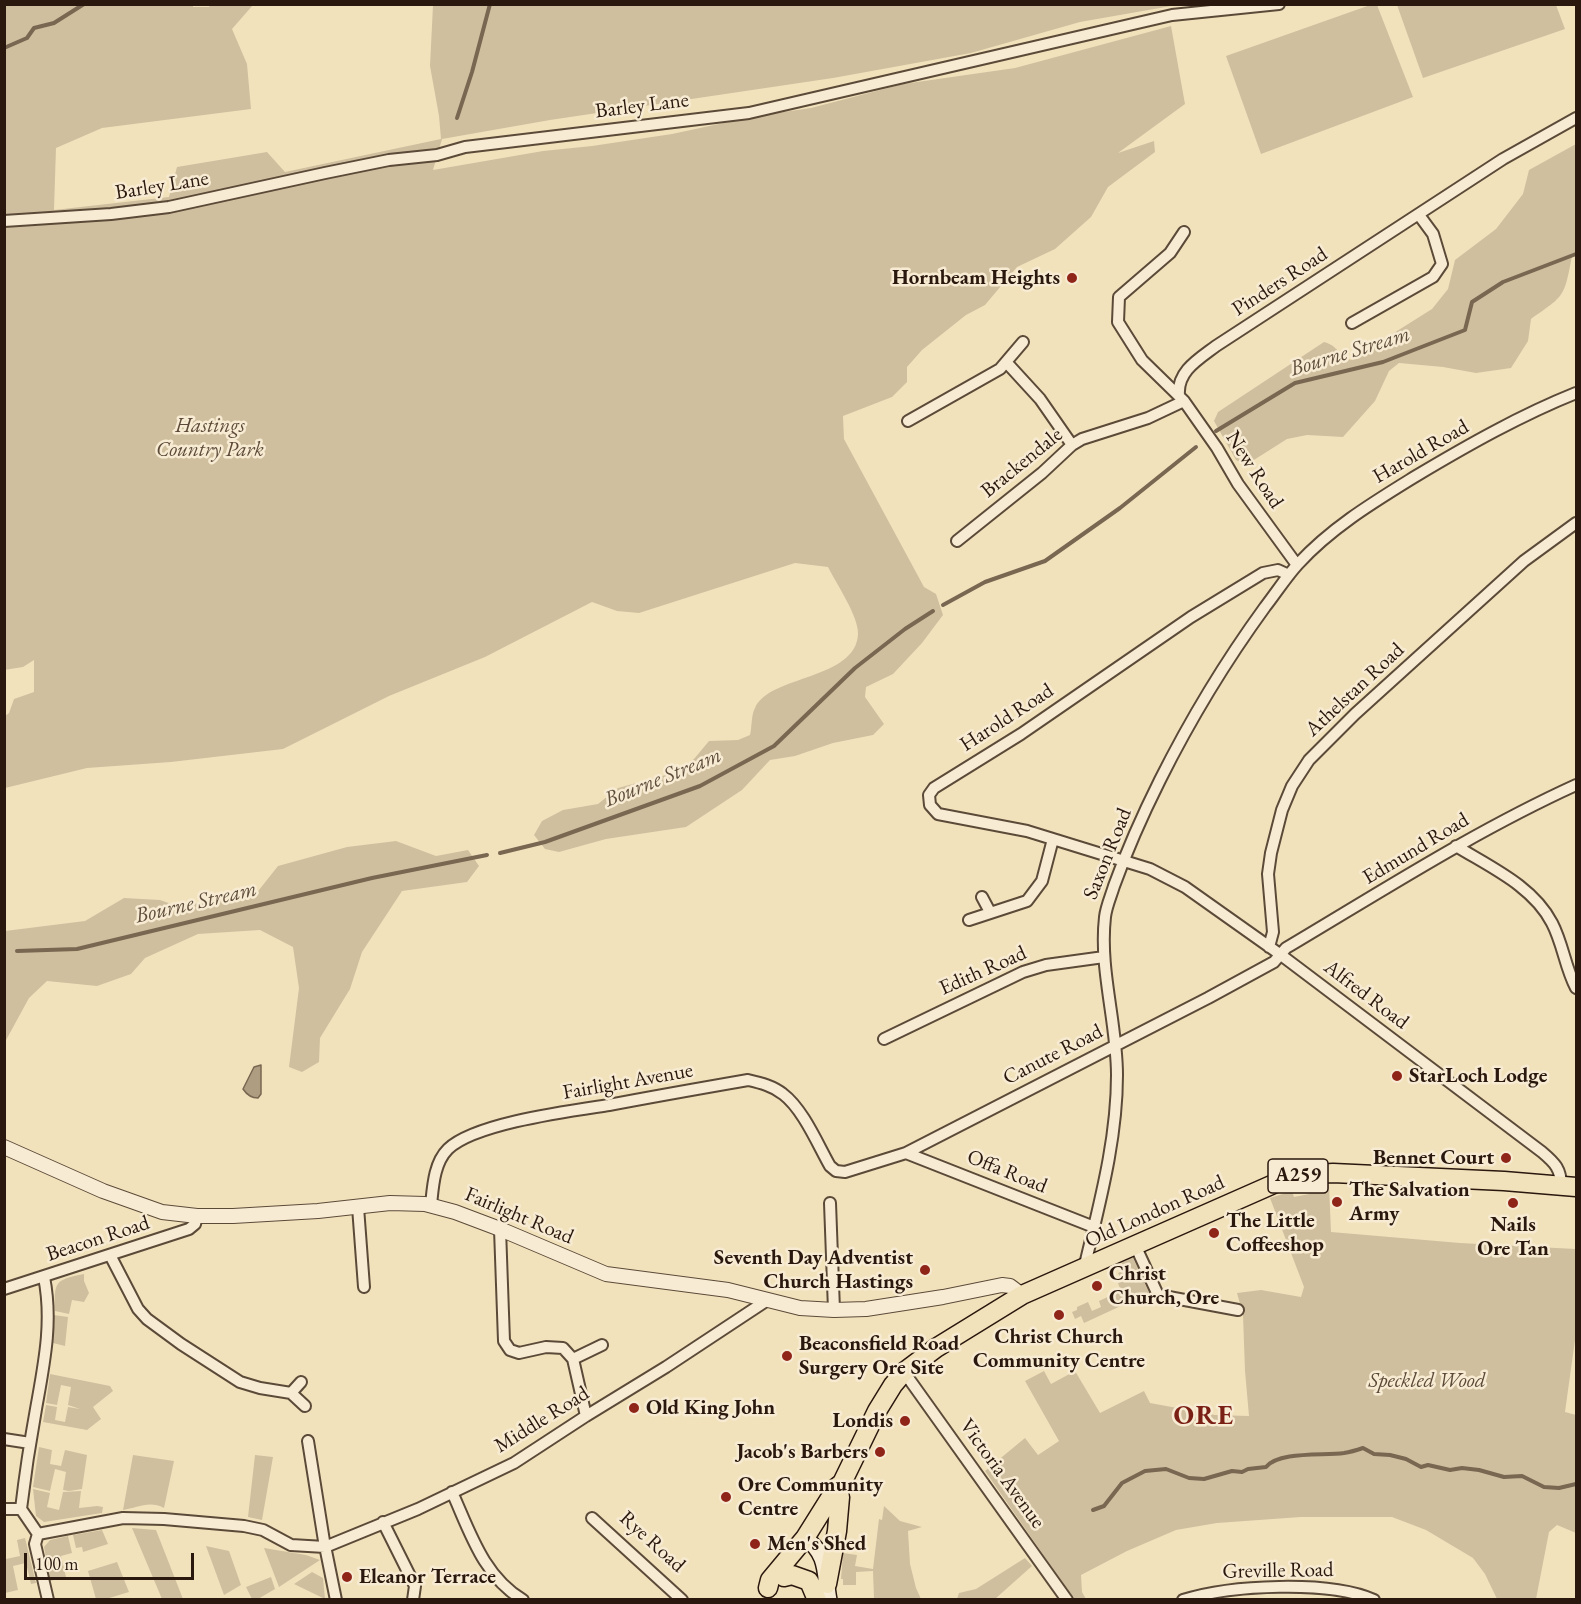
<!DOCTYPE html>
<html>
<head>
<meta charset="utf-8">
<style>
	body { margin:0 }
	#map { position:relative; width:1581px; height:1604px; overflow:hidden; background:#f2e2bc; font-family:"EB Garamond",serif }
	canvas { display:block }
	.frame { position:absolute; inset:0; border:6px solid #2a170d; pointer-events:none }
	.scale { position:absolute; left:24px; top:1553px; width:170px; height:27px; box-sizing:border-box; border:3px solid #2a170d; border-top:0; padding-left:8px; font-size:18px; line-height:21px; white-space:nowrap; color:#2a170d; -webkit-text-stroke:4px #f7ecd3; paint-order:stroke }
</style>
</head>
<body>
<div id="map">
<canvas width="1581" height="1604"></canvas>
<div class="frame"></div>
<div class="scale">100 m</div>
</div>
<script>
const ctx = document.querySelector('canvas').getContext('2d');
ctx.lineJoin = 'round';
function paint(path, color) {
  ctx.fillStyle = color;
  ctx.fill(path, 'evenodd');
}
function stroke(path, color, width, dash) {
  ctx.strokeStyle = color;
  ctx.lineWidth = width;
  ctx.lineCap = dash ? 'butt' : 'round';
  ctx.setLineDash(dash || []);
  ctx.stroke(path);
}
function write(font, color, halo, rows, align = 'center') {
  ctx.font = font + ' "EB Garamond",serif';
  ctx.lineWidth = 5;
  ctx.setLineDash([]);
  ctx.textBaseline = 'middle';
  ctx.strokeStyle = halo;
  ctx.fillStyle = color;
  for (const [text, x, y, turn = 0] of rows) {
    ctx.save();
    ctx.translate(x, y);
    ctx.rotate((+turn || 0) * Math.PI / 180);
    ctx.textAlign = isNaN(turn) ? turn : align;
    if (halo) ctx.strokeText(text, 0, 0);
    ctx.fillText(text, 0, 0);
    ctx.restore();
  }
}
paint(new Path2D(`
	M 193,4 L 193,7 L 209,7 L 210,5 L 253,5 L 232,29 L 247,64 L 251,109 L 102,128 L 56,148 L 54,210 L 169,197 L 177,167 L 267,152 L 285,172 L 441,139 L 439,116 L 430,66 L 433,5 L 1177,5 L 1080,22 L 971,53 L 833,78 L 550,120 L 442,139 L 433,170 L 543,151 L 592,146 L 672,134 L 756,116 L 811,108 L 903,84 L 1015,68 L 1171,26 L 1185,104 L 1118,153 L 1154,141 L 1155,152 L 1108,187 L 1091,217 L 1055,249 L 1017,267 L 985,305 L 966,315 L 922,350 L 907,367 L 907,382 L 892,397 L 843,416 L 844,439 L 924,587 L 936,594 L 943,615 L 922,643 L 893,674 L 866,687 L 865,697 L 884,724 L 873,735 L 833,743 L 795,756 L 770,760 L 742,790 L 686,827 L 606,839 L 559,852 L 545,849 L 534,835 L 542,821 L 563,810 L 598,804 L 618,788 L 673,773 L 694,759 L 709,741 L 738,740 L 750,735 C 752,727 751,715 755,708 C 769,675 856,680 858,634 C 859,617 836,583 828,567 L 795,563 L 639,613 L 617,611 L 592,602 L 485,657 L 389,696 L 283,749 L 171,762 L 87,768 L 5,788 L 5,716 L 9,713 L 14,699 L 34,692 L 34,660 L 23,667 L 4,670 L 4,5 Z
	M 1373,4 L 1377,5 L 1413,97 L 1261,154 L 1226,56 Z
	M 1397,5 L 1556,5 L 1565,29 L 1423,78 Z
	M 1576,144 L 1576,254 L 1572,256 C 1564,298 1565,295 1531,319 L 1528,341 L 1511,368 L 1476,373 L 1443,367 L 1399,363 L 1389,371 L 1375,401 L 1343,437 L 1307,435 L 1287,439 L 1246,465 L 1236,460 L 1214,421 L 1218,412 L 1324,342 C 1339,346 1337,355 1351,360 L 1432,309 L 1448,289 L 1455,260 L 1496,229 L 1523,194 L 1529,170 Z
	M 396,841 L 436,856 L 468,850 L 479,866 L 467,882 L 402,891 L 362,952 L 350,989 L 320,1038 L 319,1062 L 302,1072 L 289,1067 L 299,988 L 293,947 L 260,930 L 198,934 L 145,958 L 131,974 L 97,986 L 47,981 L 29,998 L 5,1042 L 5,931 L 85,921 L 124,898 L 160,900 L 177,906 L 255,895 L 278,866 L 347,847 Z
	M 1329,1185 L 1331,1232 L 1460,1243 L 1576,1249 L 1576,1333 L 1565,1412 L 1576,1415 L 1576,1533 L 1557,1525 L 1549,1532 L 1536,1599 L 1497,1599 L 1485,1574 L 1473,1558 L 1426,1530 L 1392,1517 L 1301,1517 L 1217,1523 L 1176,1530 L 1127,1551 L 1081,1575 L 1082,1592 L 1086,1599 L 1074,1599 L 985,1471 L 1025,1438 L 1038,1455 L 1059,1441 L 1025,1381 L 1044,1371 L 1051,1384 L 1075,1371 L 1100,1413 L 1144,1391 L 1150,1403 L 1215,1415 L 1249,1416 L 1245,1371 L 1243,1315 L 1237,1293 L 1261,1290 L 1301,1297 L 1304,1287 L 1270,1198 L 1292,1191 L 1294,1197 L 1309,1194 L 1308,1187 Z
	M 1132,1256 L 1149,1293 L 1084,1323 L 1081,1316 L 1075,1319 L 1072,1312 L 1077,1310 L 1077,1307 L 1088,1302 L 1092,1311 L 1101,1307 L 1099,1301 L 1121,1291 L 1118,1283 L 1122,1281 L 1118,1273 L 1124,1270 L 1121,1261 Z
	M 84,1274 L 84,1281 L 89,1293 L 84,1302 L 72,1300 L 69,1314 L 55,1311 C 54,1281 55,1280 84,1274 Z
	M 54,1315 L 68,1317 L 65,1346 L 53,1343 Z
	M 50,1374 L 110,1386 L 113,1391 L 93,1407 L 101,1419 L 87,1430 L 43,1422 L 46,1405 L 57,1407 L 55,1420 L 65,1422 L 68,1407 L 80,1409 L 68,1405 L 71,1387 L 61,1385 L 57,1405 L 46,1403 Z
	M 39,1447 L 52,1450 L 50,1464 L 61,1466 L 65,1450 L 87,1455 L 82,1489 L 69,1491 L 63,1490 L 66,1472 L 55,1469 L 50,1491 L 33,1487 Z
	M 133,1455 L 174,1461 L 164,1508 C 149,1500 137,1508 123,1510 Z
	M 255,1455 L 273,1457 L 262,1520 L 248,1517 Z
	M 33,1489 L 50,1493 L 47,1507 L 59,1510 L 63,1492 L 81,1491 L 79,1508 L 97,1506 L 103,1507 L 102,1513 L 44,1522 L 36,1516 Z
	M 884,1506 L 900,1521 L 922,1527 L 908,1531 L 910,1564 L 916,1588 L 921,1599 L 874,1599 L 873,1571 L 856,1572 L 856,1585 L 843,1585 L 843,1579 L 841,1579 L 843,1553 L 857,1555 L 855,1566 L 873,1569 L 879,1519 L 882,1520 Z
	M 132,1528 L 156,1530 L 183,1599 L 162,1599 Z
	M 102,1530 L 108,1544 L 83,1552 L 82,1547 L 76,1548 L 73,1535 Z
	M 68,1536 L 72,1553 L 61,1556 L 66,1577 L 50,1581 L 44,1547 L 50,1540 Z
	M 25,1538 L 36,1583 L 31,1584 L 26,1563 L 13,1566 L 18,1590 L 5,1593 L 5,1552 L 6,1559 L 20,1556 L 17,1540 Z
	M 206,1546 L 229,1551 L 241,1585 L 224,1595 Z
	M 264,1548 L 306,1555 L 320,1560 L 279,1587 Z
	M 1025,1558 L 1032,1566 L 995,1599 L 957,1599 L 959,1593 L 976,1589 Z
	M 117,1562 L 129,1592 L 106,1599 L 96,1599 L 88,1571 Z
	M 312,1572 L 323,1578 L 325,1599 L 294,1584 Z
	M 271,1577 L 275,1589 L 258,1599 L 252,1599 L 246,1587 Z`), '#d0bf9e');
const water = new Path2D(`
	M 261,1065 L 261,1094 L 258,1098 C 251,1098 247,1095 243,1089 L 254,1067 Z`);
paint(water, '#ae9d80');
stroke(water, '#796752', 1.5);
stroke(new Path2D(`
	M 4,48 L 27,38 L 34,28 L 54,23 L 84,4
	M 457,118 L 472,72 L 490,4
	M 1216,431 L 1295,383 L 1383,362 L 1465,330 L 1472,302 L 1503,282 L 1576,254
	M 943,605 L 985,582 L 1045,561 L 1120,508 L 1196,447
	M 500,853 L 545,842 L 700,786 L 774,746 L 855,668 L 905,629 L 933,611
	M 17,951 L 77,949 L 372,878 L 487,855
	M 1093,1510 L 1104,1506 L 1122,1483 L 1145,1471 L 1166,1469 L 1189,1478 L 1204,1479 L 1232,1471 L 1242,1472 L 1248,1469 L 1266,1467 C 1279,1451 1323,1456 1344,1453 C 1350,1452 1357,1450 1363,1448 L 1374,1454 L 1390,1455 L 1406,1459 L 1421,1467 L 1428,1465 L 1450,1470 L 1462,1468 L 1479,1470 L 1504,1477 L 1522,1476 L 1544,1487 L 1559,1488 L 1576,1484`), '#796752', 4);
const minor = new Path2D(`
	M 4,221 L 111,214 L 169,207 L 325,173 L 389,160 L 437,155 L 465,147 L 749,113 L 1172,15 L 1279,4
	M 1184,232 L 1170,253 L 1119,297 L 1118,322 L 1142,360 L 1184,401 L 1217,448 L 1238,484 L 1297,565
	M 1352,323 L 1433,277 L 1442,264 L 1433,234 L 1419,215
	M 1007,363 L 1040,399 L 1072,445
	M 1179,395 C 1177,371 1199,359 1216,346 L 1503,159 L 1576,118
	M 908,421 L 1000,369 L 1023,342
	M 957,541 L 1042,473 L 1072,445 L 1082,439 L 1148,418 L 1184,401
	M 1289,575 L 1278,570 L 1263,573 L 1191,617 L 1021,734 L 934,788 L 929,795 L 930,805 L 938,814 L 1027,831 L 1150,869 L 1185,887 L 1281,955 L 1542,1152 C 1555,1163 1561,1169 1561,1186
	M 1456,846 C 1490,867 1533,886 1552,923 C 1563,944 1565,967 1576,988
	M 982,897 L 990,912
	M 969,920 L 1027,901 L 1042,881 L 1053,839
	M 1269,947 L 1273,932 L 1268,874 L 1271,853 L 1282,810 L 1292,786 L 1309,760 L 1355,714 L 1524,561 L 1576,523
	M 884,1039 L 1023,972 L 1046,965 L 1104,957
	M 906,1153 L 1094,1227
	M 830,1203 L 834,1310
	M 431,1205 C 433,1186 434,1163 448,1149 C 475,1123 570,1111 609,1105 C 656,1096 702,1088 748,1080 C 761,1083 773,1086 783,1094 C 803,1109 818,1145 830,1166 L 836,1171 L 845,1172 L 906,1153 L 1208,998 L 1274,962 L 1286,948 C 1382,891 1475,831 1576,785
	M 358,1207 L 364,1287
	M 500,1229 L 504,1341 L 510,1350 L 519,1353 L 546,1347 L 563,1348 L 573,1359 L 586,1416
	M 1135,1245 L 1158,1295 L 1238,1310
	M 110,1255 L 138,1309 L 147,1319 L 181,1344 L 240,1382 L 260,1388 L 291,1393 L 301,1382
	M 1084,1269 C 1099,1205 1117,1141 1117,1075 C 1117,1022 1099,970 1105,917 C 1106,907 1111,896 1114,886 C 1127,850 1143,814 1160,780 C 1190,720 1225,662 1265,607 C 1276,593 1286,577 1298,564 C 1332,527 1374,502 1416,476 C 1468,445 1521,415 1576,393
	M 4,1289 L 189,1229 L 195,1224 L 197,1216
	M 573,1359 L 602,1345
	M 904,1372 L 1067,1600
	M 291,1393 L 305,1406
	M 4,1439 L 30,1443
	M 308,1441 L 324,1541 L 336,1600
	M 452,1492 C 470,1532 483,1576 523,1600
	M 4,1509 L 21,1509 L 38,1534
	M 21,1509 C 25,1475 30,1442 36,1409 C 44,1364 53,1322 44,1277
	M 592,1518 L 682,1600
	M 383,1522 L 415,1586 L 413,1600
	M 38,1534 L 123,1518 L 164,1519 L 244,1526 L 263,1530 L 291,1545 L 325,1547 L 418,1509 L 514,1463 L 586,1416 L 666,1367 L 766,1301
	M 38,1534 L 35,1544 L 48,1600
	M 1183,1600 C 1230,1585 1329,1580 1374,1600`);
const tertiary = new Path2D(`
	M 4,1147 L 103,1191 L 162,1212 L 197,1216 L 233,1216 L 318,1211 L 390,1203 L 425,1204 L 455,1212 L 500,1229 L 606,1274 L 728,1290 L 800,1308 L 834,1310 L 866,1309 L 943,1297 L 1002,1285 L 1010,1286 L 1022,1295`);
const secondary = new Path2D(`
	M 805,1538 C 829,1555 824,1574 829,1600`);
const trunk = new Path2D(`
	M 784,1577 L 792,1575 L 809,1581 L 817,1600
	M 827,1584 L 837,1531 L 840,1497
	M 768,1588 L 770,1580 L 805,1538 L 837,1487 L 842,1483 L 877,1411 L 893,1385 L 904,1372 L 936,1348 L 1022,1295 L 1276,1183 L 1301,1175 L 1333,1173 L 1504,1181 L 1576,1187`);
stroke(minor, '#5c4a39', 14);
stroke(tertiary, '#5c4a39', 16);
stroke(secondary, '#2a170d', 18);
stroke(trunk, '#2a170d', 21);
stroke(minor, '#f7ecd3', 10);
stroke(tertiary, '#f7ecd3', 14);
stroke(secondary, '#f7ecd3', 15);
stroke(trunk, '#f2e2bc', 18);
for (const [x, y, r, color] of [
	[1072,278,6,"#8f2418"],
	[1397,1076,6,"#8f2418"],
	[1506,1158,6,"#8f2418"],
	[1337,1202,6,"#8f2418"],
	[1513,1203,6,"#8f2418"],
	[1214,1233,6,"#8f2418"],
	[925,1270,6,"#8f2418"],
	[1097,1286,6,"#8f2418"],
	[1059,1315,6,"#8f2418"],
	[787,1356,6,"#8f2418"],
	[634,1408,6,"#8f2418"],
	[905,1421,6,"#8f2418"],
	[880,1452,6,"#8f2418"],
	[726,1497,6,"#8f2418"],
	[755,1544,6,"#8f2418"],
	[347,1577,6,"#8f2418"]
]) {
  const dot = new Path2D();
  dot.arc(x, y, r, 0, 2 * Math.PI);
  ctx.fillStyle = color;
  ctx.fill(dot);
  stroke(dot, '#f7ecd3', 2);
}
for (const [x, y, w] of [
	[1298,1176,60]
]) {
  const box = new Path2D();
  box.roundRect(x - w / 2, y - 17, w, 34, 4.5);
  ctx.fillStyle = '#f7ecd3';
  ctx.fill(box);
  stroke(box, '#2a170d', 1.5);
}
write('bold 20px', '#2a170d', null, [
	["A259",1298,1176]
]);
write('21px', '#2a170d', '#f7ecd3', [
	["Barley Lane",642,106,-7],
	["Barley Lane",162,186,-9],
	["Pinders Road",1280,282,-33],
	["Harold Road",1421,452,-30],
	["Brackendale",1022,463,-39],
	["New Road",1254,470,57],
	["Athelstan Road",1355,690,-43],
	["Harold Road",1007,718,-33],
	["Edmund Road",1416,849,-31],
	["Saxon Road",1108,854,-68],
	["Edith Road",983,971,-24],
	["Alfred Road",1366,995,37],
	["Canute Road",1053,1055,-27],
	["Fairlight Avenue",628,1082,-10],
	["Offa Road",1007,1172,22],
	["Old London Road",1155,1212,-24],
	["Fairlight Road",519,1216,23],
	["Beacon Road",98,1239,-18],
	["Middle Road",542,1420,-32],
	["Victoria Avenue",1002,1474,54],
	["Rye Road",652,1542,42],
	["Greville Road",1278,1571,-1]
]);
write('bold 21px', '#2a170d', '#f7ecd3', [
	["Hornbeam Heights",1060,278,"right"],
	["StarLoch Lodge",1409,1076],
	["Bennet Court",1494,1158,"right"],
	["The Salvation",1349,1190],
	["Army",1349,1214],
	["The Little",1226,1221],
	["Coffeeshop",1226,1245],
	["Nails",1513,1225,"center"],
	["Ore Tan",1513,1249,"center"],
	["Seventh Day Adventist",913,1258,"right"],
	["Church Hastings",913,1282,"right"],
	["Christ",1109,1274],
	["Church, Ore",1109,1298],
	["Christ Church",1059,1337,"center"],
	["Community Centre",1059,1361,"center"],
	["Beaconsfield Road",799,1344],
	["Surgery Ore Site",799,1368],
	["Old King John",646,1408],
	["Londis",893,1421,"right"],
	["Jacob's Barbers",868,1452,"right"],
	["Ore Community",738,1485],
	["Centre",738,1509],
	["Men's Shed",767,1544],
	["Eleanor Terrace",359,1577]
], 'left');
write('italic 21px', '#5c4938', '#f7ecd3', [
	["Hastings",210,426],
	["Country Park",210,450],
	["Speckled Wood",1427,1381]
]);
write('italic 22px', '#5f4d3b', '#f7ecd3', [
	["Bourne Stream",1350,352,-17],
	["Bourne Stream",663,778,-22],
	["Bourne Stream",196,903,-13]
]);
ctx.letterSpacing = '1.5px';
write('bold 27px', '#7a1f14', '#f7ecd3', [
	["ORE",1204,1417]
]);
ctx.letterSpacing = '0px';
</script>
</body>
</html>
